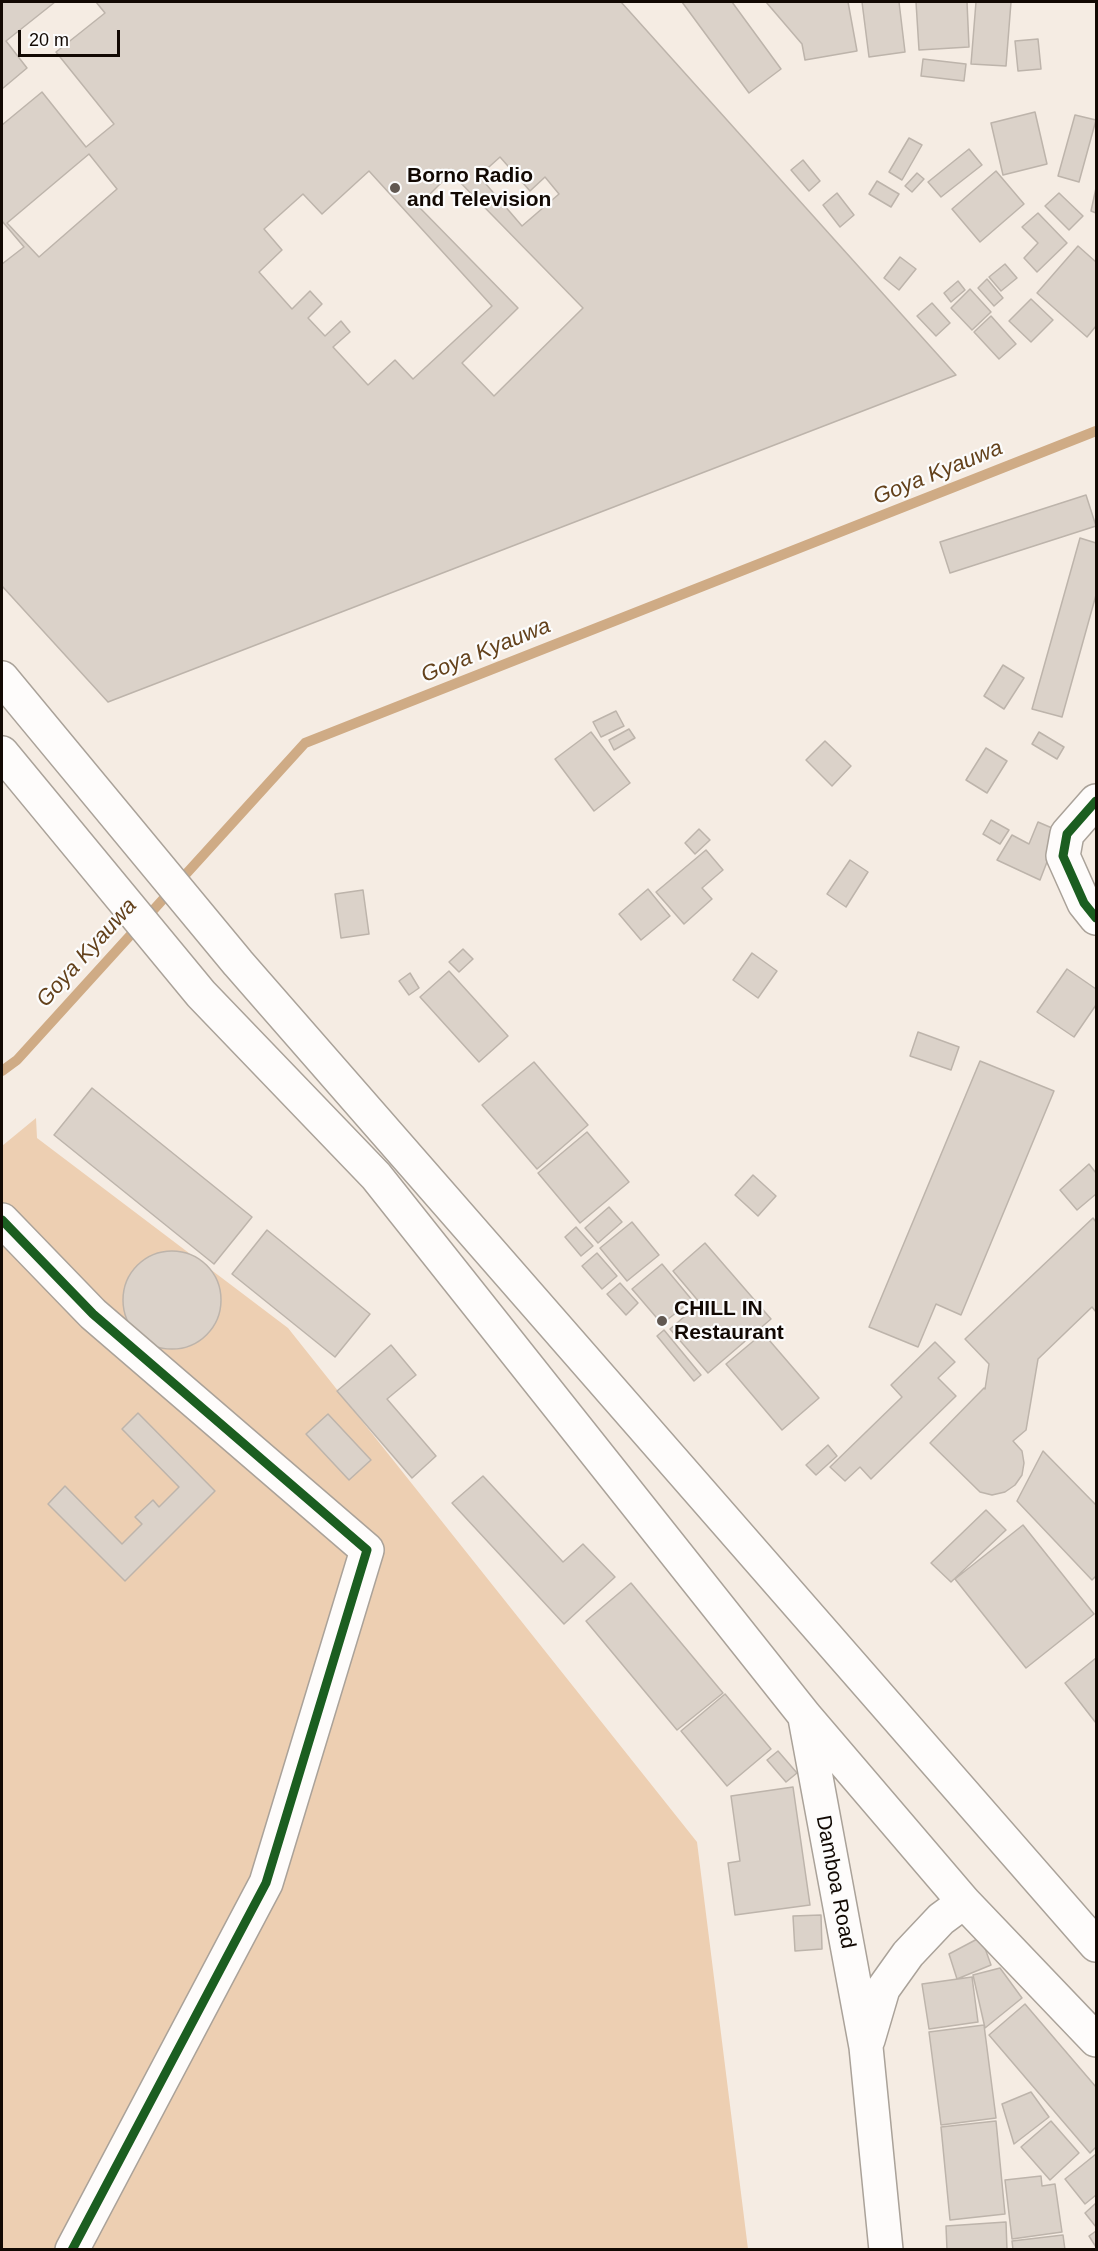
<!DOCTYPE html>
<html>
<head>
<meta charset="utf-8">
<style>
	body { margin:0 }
	#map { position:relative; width:1098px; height:2251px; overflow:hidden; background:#f5ece3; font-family:Arial,sans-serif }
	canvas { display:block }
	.frame { position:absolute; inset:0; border:3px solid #120903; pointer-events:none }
	.scale { position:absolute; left:18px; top:30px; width:102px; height:27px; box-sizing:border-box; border:3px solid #120903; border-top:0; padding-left:8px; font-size:18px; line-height:21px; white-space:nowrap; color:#120903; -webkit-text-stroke:4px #fcfcfc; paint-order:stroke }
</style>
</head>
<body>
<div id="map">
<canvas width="1098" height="2251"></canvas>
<div class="frame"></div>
<div class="scale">20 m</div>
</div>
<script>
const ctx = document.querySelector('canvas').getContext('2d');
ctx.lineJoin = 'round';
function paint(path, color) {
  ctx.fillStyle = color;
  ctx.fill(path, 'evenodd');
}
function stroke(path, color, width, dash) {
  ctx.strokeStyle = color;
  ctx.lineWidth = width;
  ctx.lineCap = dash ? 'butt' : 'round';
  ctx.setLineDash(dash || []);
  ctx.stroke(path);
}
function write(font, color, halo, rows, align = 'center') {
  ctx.font = font + ' Arial,sans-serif';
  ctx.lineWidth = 4.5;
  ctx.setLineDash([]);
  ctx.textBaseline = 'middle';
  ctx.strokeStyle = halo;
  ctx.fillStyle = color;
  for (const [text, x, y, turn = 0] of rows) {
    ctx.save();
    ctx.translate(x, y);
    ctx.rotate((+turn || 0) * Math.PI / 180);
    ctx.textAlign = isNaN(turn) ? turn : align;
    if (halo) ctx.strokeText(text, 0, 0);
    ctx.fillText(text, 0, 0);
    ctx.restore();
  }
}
paint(new Path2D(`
	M 36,1118 L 37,1138 L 288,1328 L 697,1842 L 748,2249 L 2,2250 L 2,1146 Z`), '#edcfb2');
stroke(new Path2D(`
	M 2,1071 L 17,1060 L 305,743 L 1096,431`), '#cfab85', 10);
const building = new Path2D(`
	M 2,2 L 621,2 L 956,375 L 108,702 L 2,586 Z
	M 55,2 L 96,2 L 105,13 L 56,52 L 114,124 L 86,147 L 42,92 L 2,125 L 2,89 L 27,68 L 6,41 Z
	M 682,2 L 732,2 L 781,69 L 749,93 Z
	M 766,2 L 848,2 L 857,51 L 805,60 L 802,44 Z
	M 862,2 L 899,2 L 905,52 L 869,57 Z
	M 916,2 L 967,2 L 969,47 L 919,50 Z
	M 976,2 L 1011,2 L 1006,66 L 971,64 Z
	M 1038,39 L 1041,69 L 1018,71 L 1015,41 Z
	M 923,59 L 966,64 L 964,81 L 921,76 Z
	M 1035,112 L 1047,164 L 1003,175 L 991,123 Z
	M 1075,115 L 1096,120 L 1079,182 L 1058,176 Z
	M 909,138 L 922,145 L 902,180 L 889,172 Z
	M 969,149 L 982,165 L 941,197 L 928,182 Z
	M 89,154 L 117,189 L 39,257 L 7,223 Z
	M 500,157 L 530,191 L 545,177 L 559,194 L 522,226 L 479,176 Z
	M 803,160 L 820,181 L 809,191 L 791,170 Z
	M 369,171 L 492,306 L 413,379 L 395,360 L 368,385 L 333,347 L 350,332 L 341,321 L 325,336 L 308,318 L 322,304 L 310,291 L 292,309 L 259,272 L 282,250 L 264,229 L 303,194 L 322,214 Z
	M 996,171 L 1024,204 L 980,242 L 952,209 Z
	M 451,173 L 583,308 L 494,396 L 462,363 L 518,308 L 418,206 Z
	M 917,173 L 924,179 L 912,192 L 905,186 Z
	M 877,181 L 899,194 L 891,207 L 869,194 Z
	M 1096,188 L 1096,213 L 1091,211 Z
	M 837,193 L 854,215 L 840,227 L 823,205 Z
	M 1059,193 L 1083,216 L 1069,230 L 1045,206 Z
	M 1038,213 L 1067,243 L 1037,272 L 1024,258 L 1038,243 L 1022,227 Z
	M 2,221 L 24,247 L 2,264 Z
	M 1078,246 L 1096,262 L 1096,326 L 1087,337 L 1037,293 Z
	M 900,257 L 916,269 L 899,290 L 884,278 Z
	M 1005,264 L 1017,278 L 1001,291 L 989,277 Z
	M 987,279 L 1003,298 L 994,306 L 978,288 Z
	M 958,281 L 965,290 L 951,302 L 944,293 Z
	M 970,289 L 991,312 L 972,330 L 951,308 Z
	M 1031,299 L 1053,320 L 1031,342 L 1009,321 Z
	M 932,303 L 950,323 L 936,336 L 917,316 Z
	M 991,316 L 1016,344 L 999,359 L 974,332 Z
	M 1086,495 L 1096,526 L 950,573 L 940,542 Z
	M 1080,538 L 1096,543 L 1096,595 L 1062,717 L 1032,709 Z
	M 1003,665 L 1024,678 L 1004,709 L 984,696 Z
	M 616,711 L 624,726 L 601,737 L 593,722 Z
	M 629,729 L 635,738 L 614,750 L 609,740 Z
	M 591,732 L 630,783 L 594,811 L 555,759 Z
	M 1039,732 L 1064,747 L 1057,759 L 1032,744 Z
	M 825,741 L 851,766 L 832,786 L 806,760 Z
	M 986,748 L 1007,761 L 987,793 L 966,780 Z
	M 991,820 L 1009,830 L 1000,844 L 983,834 Z
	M 1038,822 L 1059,831 L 1040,880 L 997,860 L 1012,835 L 1029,844 Z
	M 699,829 L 710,840 L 695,854 L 685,843 Z
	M 706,850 L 723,870 L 702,888 L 712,899 L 684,924 L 656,892 Z
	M 850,860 L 868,872 L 846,907 L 827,894 Z
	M 648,889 L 670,916 L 641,940 L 619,914 Z
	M 363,890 L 369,934 L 341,938 L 335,894 Z
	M 463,949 L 473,959 L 459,972 L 449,962 Z
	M 752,953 L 777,971 L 758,998 L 733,980 Z
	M 1067,969 L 1096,989 L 1096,1005 L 1074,1037 L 1037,1012 Z
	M 449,971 L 508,1036 L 479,1062 L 420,997 Z
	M 410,973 L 419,988 L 409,995 L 399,981 Z
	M 918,1032 L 959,1047 L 951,1070 L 910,1056 Z
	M 980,1061 L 1054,1091 L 961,1315 L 936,1304 L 918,1347 L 869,1327 Z
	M 534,1062 L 588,1125 L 537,1169 L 482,1105 Z
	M 92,1088 L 252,1217 L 214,1264 L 54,1135 Z
	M 587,1132 L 629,1182 L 580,1223 L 538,1173 Z
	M 1089,1164 L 1096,1173 L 1096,1194 L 1077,1210 L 1060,1190 Z
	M 753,1175 L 776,1196 L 758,1216 L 735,1195 Z
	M 609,1207 L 622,1222 L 598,1243 L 585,1228 Z
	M 1093,1218 L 1096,1222 L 1096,1312 L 1092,1307 L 1038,1359 L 1026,1430 L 1013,1441 L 1022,1451 L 1024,1463 L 1022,1475 L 1015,1485 L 1005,1492 L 992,1495 L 980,1492 L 930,1443 L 984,1388 L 985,1389 L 989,1364 L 965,1339 Z
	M 632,1222 L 659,1255 L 627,1281 L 600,1248 Z
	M 576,1227 L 593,1246 L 581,1256 L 565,1237 Z
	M 267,1230 L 370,1314 L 335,1357 L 232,1274 Z
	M 705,1243 L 771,1319 L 708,1373 L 670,1329 L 700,1303 L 673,1271 Z
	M123 1300a49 49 0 1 1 98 0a49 49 0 1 1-98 0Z
	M 597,1253 L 617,1276 L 602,1289 L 582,1266 Z
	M 662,1264 L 692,1300 L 662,1324 L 632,1289 Z
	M 620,1283 L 638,1303 L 626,1315 L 607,1294 Z
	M 664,1330 L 701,1375 L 694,1381 L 657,1336 Z
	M 763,1333 L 819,1398 L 782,1430 L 726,1364 Z
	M 935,1342 L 955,1362 L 938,1378 L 956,1396 L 871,1479 L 860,1467 L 845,1481 L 830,1467 L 902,1397 L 891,1385 Z
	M 391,1345 L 416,1375 L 387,1399 L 436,1456 L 412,1478 L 337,1391 Z
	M 138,1413 L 215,1491 L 125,1581 L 48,1504 L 65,1486 L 122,1544 L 142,1524 L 135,1517 L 153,1500 L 159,1507 L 179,1487 L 122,1429 Z
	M 328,1414 L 371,1460 L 349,1480 L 306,1434 Z
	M 828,1445 L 837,1456 L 816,1475 L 806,1465 Z
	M 1043,1451 L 1096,1505 L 1096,1576 L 1092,1580 L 1017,1501 Z
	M 483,1476 L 563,1562 L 583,1544 L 615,1577 L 564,1624 L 452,1503 Z
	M 986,1510 L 1006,1530 L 951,1582 L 931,1563 Z
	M 1023,1525 L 1094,1614 L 1026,1668 L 955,1579 Z
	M 631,1583 L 723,1693 L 677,1730 L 586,1621 Z
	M 1096,1658 L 1096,1723 L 1065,1683 Z
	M 725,1694 L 771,1749 L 727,1786 L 681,1731 Z
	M 778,1751 L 797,1773 L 786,1782 L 767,1760 Z
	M 793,1787 L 810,1905 L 735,1915 L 728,1863 L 740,1861 L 731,1796 Z
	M 821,1915 L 822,1949 L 795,1951 L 793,1916 Z
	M 981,1937 L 991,1965 L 957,1979 L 949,1954 Z
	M 1000,1968 L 1022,1998 L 985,2028 L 973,1975 Z
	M 972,1977 L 978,2022 L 929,2029 L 922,1984 Z
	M 1025,2004 L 1096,2087 L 1096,2147 L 1090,2153 L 989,2035 Z
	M 984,2025 L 996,2118 L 941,2125 L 929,2032 Z
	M 1031,2092 L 1049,2117 L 1014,2144 L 1002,2104 Z
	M 996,2121 L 1005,2214 L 950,2220 L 941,2127 Z
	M 1051,2121 L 1079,2153 L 1050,2180 L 1021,2147 Z
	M 1096,2154 L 1096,2195 L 1085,2204 L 1065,2179 Z
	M 1041,2176 L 1042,2186 L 1055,2184 L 1062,2232 L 1012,2239 L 1005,2180 Z
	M 1096,2203 L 1096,2227 L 1085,2213 Z
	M 1006,2222 L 1007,2250 L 947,2250 L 946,2226 Z
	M 1096,2231 L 1096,2247 L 1089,2236 Z
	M 1063,2235 L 1065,2250 L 1013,2250 L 1012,2241 Z`);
paint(building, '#dbd2c9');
stroke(building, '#bdb4ab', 1.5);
const minor = new Path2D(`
	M 1096,801 L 1067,834 L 1063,856 L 1084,903 L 1096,918
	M 2,1220 L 93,1314 L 367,1550 L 266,1883 L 72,2250`);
const primary = new Path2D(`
	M 2,678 L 238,963 L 1096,1945
	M 2,753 L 201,994 L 376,1176 L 805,1716 L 964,1902 L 1096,2040
	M 805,1718 L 866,2047 L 886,2250
	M 868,2040 L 883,1989 L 908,1954 L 941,1919 L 964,1902`);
stroke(minor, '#aaa299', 36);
stroke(primary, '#aaa299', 36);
stroke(minor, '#fefcfb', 33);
stroke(primary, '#fefcfb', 33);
stroke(new Path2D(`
	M 1096,801 L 1067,834 L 1063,856 L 1084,903 L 1096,918
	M 2,1220 L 93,1314 L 367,1550 L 266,1883 L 72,2250`), '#1b5e20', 9);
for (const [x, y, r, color] of [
	[395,188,6,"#615851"],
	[662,1321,6,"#615851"]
]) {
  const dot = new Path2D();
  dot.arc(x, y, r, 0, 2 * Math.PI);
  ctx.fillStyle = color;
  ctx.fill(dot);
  stroke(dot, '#fcfcfc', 2);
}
write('bold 21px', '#120903', '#fcfcfc', [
	["Borno Radio",407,176],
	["and Television",407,200],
	["CHILL IN",674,1309],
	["Restaurant",674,1333]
], 'left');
write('21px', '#120903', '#fcfcfc', [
	["Damboa Road",835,1882,79]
]);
write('italic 22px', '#63411b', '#fcfcfc', [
	["Goya Kyauwa",938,473,-22],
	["Goya Kyauwa",486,651,-22],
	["Goya Kyauwa",87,953,-48]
]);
</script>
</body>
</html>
